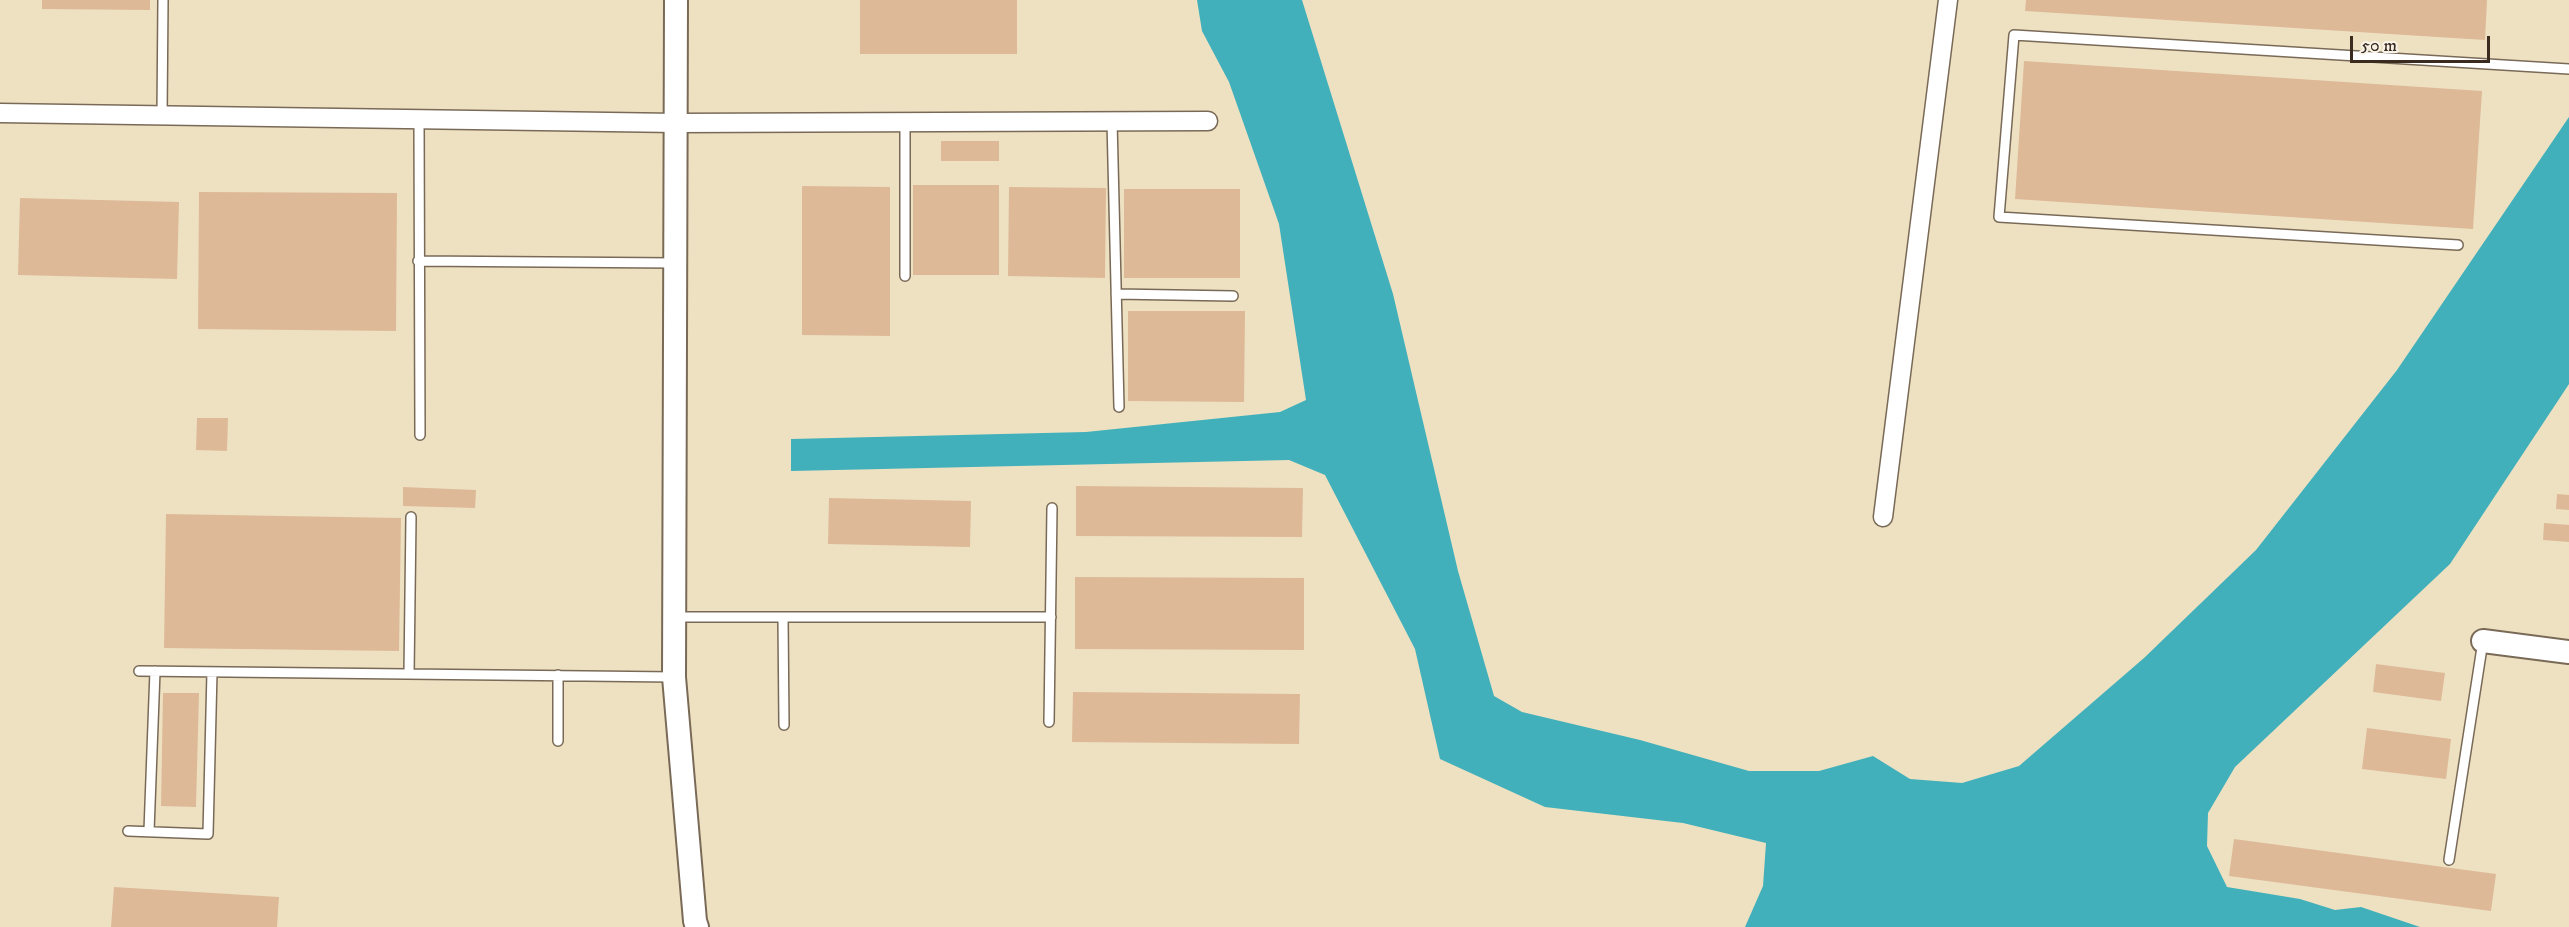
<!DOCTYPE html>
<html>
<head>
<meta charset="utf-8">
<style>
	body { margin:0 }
	#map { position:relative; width:2569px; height:927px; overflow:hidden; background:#ede1c2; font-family:"IM FELL DW Pica",serif }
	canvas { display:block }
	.scale { position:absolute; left:2350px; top:36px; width:140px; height:27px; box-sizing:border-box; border:3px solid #3b2a1e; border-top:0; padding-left:8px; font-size:18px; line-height:21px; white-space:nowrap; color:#3b2a1e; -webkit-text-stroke:4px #f7f3e8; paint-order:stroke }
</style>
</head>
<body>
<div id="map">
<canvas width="2569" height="927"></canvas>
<div class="scale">50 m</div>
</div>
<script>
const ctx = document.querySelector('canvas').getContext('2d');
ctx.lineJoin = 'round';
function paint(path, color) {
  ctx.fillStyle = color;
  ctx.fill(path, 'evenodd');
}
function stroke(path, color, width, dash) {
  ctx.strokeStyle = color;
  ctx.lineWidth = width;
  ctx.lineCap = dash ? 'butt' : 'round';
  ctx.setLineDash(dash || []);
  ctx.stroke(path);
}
paint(new Path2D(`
	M 1197,0 L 1302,0 L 1393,294 L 1458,571 L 1494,696 L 1522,712 L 1640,740 L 1749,771 L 1819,771 L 1873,756 L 1910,779 L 1962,783 L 2019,766 L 2144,658 L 2256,550 L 2397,370 L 2569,117 L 2569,384 L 2450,564 L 2235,767 L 2208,813 L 2207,846 L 2227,887 L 2300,899 L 2335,910 L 2361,907 L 2420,927 L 1745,927 L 1763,886 L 1766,843 L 1683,823 L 1545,807 L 1440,759 L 1415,649 L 1325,475 L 1289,460 L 791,471 L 791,439 L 1086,432 L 1280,412 L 1306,400 L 1279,224 L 1229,82 L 1202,31 Z`), '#41b0bb');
paint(new Path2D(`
	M 42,0 L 150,0 L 150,10 L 42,9 Z
	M 860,0 L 1017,0 L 1017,54 L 860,54 Z
	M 2026,0 L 2487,0 L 2485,40 L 2025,11 Z
	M 2024,61 L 2482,91 L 2473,229 L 2015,199 Z
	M 941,141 L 999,141 L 999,161 L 941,161 Z
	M 913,185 L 999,185 L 999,275 L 913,275 Z
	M 802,186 L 890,187 L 890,336 L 802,335 Z
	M 1009,187 L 1106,188 L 1105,278 L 1008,276 Z
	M 1124,189 L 1240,189 L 1240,278 L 1124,278 Z
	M 199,192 L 397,193 L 396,331 L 198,329 Z
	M 20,198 L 179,202 L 177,279 L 18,275 Z
	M 1128,311 L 1245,311 L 1244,402 L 1128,401 Z
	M 197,418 L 228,418 L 227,451 L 196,450 Z
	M 1076,486 L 1303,488 L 1302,537 L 1076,536 Z
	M 403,487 L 476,490 L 475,508 L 403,506 Z
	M 2557,494 L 2569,495 L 2569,510 L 2556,509 Z
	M 829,498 L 971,501 L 970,547 L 828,544 Z
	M 166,514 L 401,518 L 399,651 L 164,648 Z
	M 2544,523 L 2569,525 L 2569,542 L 2543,540 Z
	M 1075,577 L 1304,578 L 1304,650 L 1075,649 Z
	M 2376,664 L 2445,673 L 2441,701 L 2373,692 Z
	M 1073,692 L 1300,694 L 1299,744 L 1072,742 Z
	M 163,693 L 199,693 L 196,807 L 161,806 Z
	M 2367,728 L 2451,739 L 2446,779 L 2362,769 Z
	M 2234,839 L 2496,874 L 2491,911 L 2229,876 Z
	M 114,887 L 279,897 L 277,927 L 111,927 Z`), '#deb997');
const service = new Path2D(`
	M 162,116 L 163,0
	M 419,119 L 420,435
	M 1112,121 L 1119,407
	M 2458,245 L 1999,217 L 2014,35 L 2569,69
	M 418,261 L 674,263
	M 905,276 L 905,122
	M 1116,294 L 1233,296
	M 674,617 L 1051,617
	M 783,617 L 784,725
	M 139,671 L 674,677
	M 409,674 L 411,517
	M 1049,722 L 1052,508
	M 558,741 L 558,675
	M 128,831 L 208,834 L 212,672
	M 149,831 L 155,671
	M 2449,860 L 2483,641`);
const minor = new Path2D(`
	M 0,113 L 676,123 L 1208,121
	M 1883,517 L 1948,0`);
const tertiary = new Path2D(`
	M 676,0 L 674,677 L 695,921 L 697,927
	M 2483,641 L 2569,652`);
stroke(service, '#796a57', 12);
stroke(minor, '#796a57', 21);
stroke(tertiary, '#796a57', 26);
stroke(service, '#fff', 9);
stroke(minor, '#fff', 18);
stroke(tertiary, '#fff', 22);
</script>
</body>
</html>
